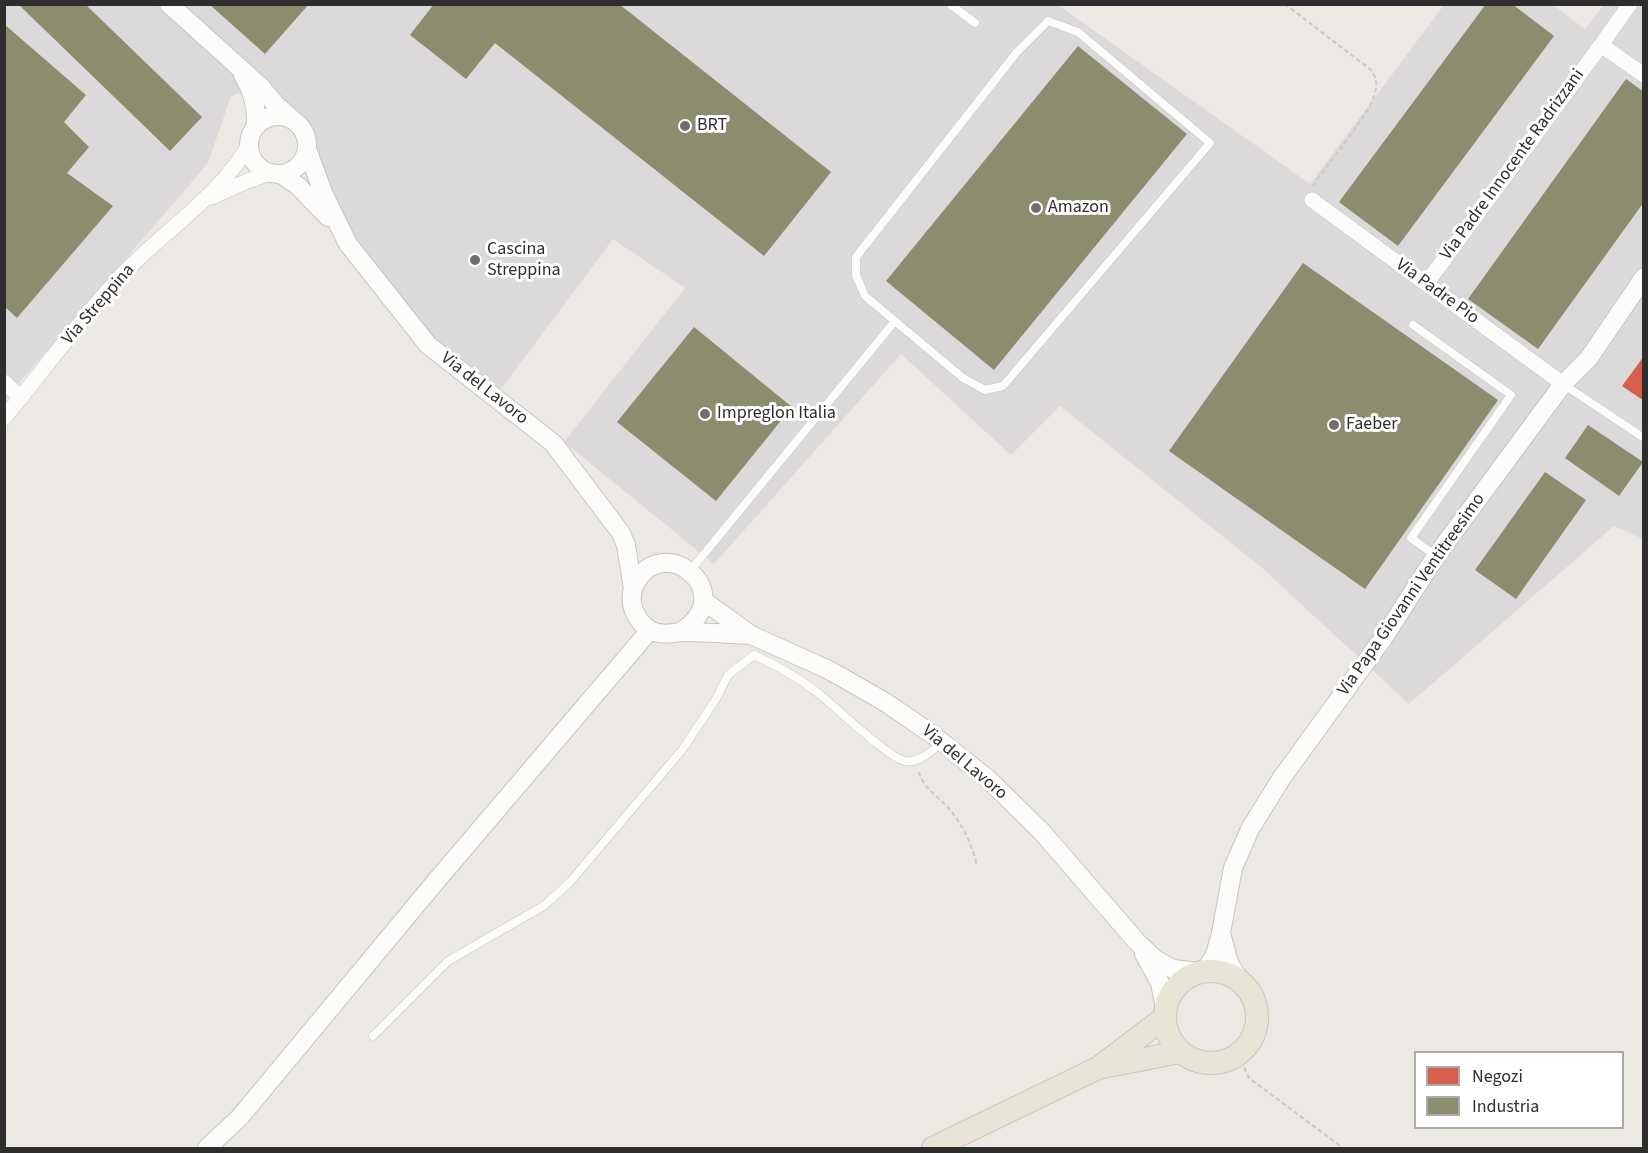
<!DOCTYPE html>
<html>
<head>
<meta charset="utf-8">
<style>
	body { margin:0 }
	#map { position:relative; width:1648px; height:1153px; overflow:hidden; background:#ece8e4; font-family:"Source Sans 3",sans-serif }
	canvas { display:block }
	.frame { position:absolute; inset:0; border:6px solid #2e2e2e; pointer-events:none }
	.legend { position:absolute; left:1414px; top:1051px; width:210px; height:78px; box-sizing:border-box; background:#fff; border:2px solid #ababab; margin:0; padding:8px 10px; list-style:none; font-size:18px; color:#2e2e2e }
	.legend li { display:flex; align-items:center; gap:12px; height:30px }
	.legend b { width:30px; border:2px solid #ababab }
</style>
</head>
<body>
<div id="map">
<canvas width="1648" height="1153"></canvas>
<div class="frame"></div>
<ul class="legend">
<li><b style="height:16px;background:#d6604d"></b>Negozi</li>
<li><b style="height:16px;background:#8c8c6e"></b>Industria</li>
</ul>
</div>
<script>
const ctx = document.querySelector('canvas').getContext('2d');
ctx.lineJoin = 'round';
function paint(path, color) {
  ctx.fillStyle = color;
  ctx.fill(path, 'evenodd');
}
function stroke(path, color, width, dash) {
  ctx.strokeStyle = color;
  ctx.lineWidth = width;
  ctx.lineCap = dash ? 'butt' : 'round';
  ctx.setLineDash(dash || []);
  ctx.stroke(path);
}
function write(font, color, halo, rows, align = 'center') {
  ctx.font = font + ' "Source Sans 3",sans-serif';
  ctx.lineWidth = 6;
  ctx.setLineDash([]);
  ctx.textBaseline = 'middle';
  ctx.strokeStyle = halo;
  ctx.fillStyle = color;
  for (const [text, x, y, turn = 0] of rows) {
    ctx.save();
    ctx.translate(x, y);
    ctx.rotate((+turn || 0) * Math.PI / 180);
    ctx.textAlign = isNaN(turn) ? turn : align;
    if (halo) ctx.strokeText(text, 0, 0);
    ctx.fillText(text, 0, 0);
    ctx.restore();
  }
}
paint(new Path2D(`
	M 5,5 L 1058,5 L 1310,184 L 1444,5 L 1553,5 L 1585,29 L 1604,5 L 1643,5 L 1643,539 L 1614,526 L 1409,704 L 1261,567 L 1060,406 L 1011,455 L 901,354 L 714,564 L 564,442 L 685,288 L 613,239 L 501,389 L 432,341 L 346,227 L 308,131 L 265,84 L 231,96 L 208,163 L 5,399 Z`), '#dcd9db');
paint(new Path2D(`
	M 1644,356 L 1644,401 L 1622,386 Z`), '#d6604d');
paint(new Path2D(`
	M 18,4 L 85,4 L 202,117 L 170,151 Z
	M 209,4 L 309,4 L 265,54 Z
	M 434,4 L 619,4 L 831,172 L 764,256 L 495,43 L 466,79 L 410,35 Z
	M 1486,4 L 1512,4 L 1554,36 L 1398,246 L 1339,202 Z
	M 4,24 L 86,95 L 64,122 L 89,147 L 67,173 L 113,206 L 17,318 L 4,306 Z
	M 1078,46 L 1187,134 L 994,370 L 886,281 Z
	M 1626,79 L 1644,92 L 1644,202 L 1538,349 L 1468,299 Z
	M 1303,263 L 1498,400 L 1365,589 L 1169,451 Z
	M 694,327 L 792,407 L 716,501 L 617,422 Z
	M 1588,425 L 1643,462 L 1619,496 L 1565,458 Z
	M 1545,472 L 1586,500 L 1516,599 L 1475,570 Z`), '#8c8c6e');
const service = new Path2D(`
	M 950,4 L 975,23
	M 1048,21 L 1078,32 L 1210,143 L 1003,386 L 985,390 L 963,378 L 865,296 L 856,275 L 856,257 L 1017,52 Z
	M 1413,325 L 1511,395 L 1411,538 L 1436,556
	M 1563,384 L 1644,438
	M 690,571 L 895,321
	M 373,1036 L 448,961 L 545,905 L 570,882 L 682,750 L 716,699 L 728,675 L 754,655 C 776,665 796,676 814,690 C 832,703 888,758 905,761 C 919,763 931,752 941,743`);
const minor = new Path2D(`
	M 1601,45 L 1630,4
	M 212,197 L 245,182 L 270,173
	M 1312,200 L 1563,384
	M 1426,284 L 1601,45 L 1644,75
	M 4,382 L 21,398
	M 4,418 C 42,372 78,323 118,279 C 160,233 217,200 249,145`);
const tertiary = new Path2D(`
	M 169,4 L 261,87 L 276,105 L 292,119
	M 243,75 C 253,91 257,106 256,125
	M249 145a29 29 0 1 1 58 0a29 29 0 1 1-58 0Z
	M 307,149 L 324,195 L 348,244 L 428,345 L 553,443 L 621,533 L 626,545 L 633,589
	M 281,174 L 298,186 L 328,217
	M 704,601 L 751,635 L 829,670 L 885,702 L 933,735 L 988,779 L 1042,832 L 1137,942 L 1156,960 L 1173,969 L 1200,972
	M 680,632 C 742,594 664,531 636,582 C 632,589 631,597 632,604 C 634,614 641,625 650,630 C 661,636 671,633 682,632 C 705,632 728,634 751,635
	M 1221,933 L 1233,868 L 1250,829 L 1281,779 L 1384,637 L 1436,556 L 1563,384 L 1589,358 L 1644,277
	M 1144,954 L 1160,983 L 1165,1008
	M 1205,971 L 1215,955 L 1221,933 L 1229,963 L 1241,982
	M 207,1148 L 240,1117 L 437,880 L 650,630`);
const primary = new Path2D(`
	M1165 1017a46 46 0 1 1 92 0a46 46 0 1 1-92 0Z
	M 1103,1067 L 1180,1052
	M 933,1148 L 1098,1068 L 1164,1018`);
stroke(service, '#c5c4c5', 9);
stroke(minor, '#c5c4c5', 16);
stroke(tertiary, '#c5c4c5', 20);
stroke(primary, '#c6c5c4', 24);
stroke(new Path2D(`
	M 1285,4 L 1371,70 C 1375,76 1377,81 1376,88 C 1374,111 1327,163 1313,186
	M 919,772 C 923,789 941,798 951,811 C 964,827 973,847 977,866
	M 1238,1054 L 1249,1078 L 1343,1148`), '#c9c9c8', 2, [4.5, 3]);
stroke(service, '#fcfcfb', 8);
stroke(minor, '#fcfcfb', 15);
stroke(tertiary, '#fcfcfb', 18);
stroke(primary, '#e8e4d6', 22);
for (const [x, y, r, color] of [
	[685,126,6,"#706f6e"],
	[1036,208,6,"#706f6e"],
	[475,260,6,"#706f6e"],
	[705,414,6,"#706f6e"],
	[1334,425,6,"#706f6e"]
]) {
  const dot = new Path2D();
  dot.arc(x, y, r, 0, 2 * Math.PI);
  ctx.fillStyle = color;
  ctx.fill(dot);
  stroke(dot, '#fff', 2);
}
write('18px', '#2e2e2e', '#fff', [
	["BRT",697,126],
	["Amazon",1048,208],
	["Cascina",487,250],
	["Streppina",487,271],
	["Impreglon Italia",717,414],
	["Faeber",1346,425]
], 'left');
write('18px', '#2e2e2e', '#fff', [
	["Via Padre Innocente Radrizzani",1513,165,-54],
	["Via Padre Pio",1437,292,36],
	["Via Streppina",99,305,-49],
	["Via del Lavoro",484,389,38],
	["Via Papa Giovanni Ventitreesimo",1412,595,-55],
	["Via del Lavoro",964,763,40]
]);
</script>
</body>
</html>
